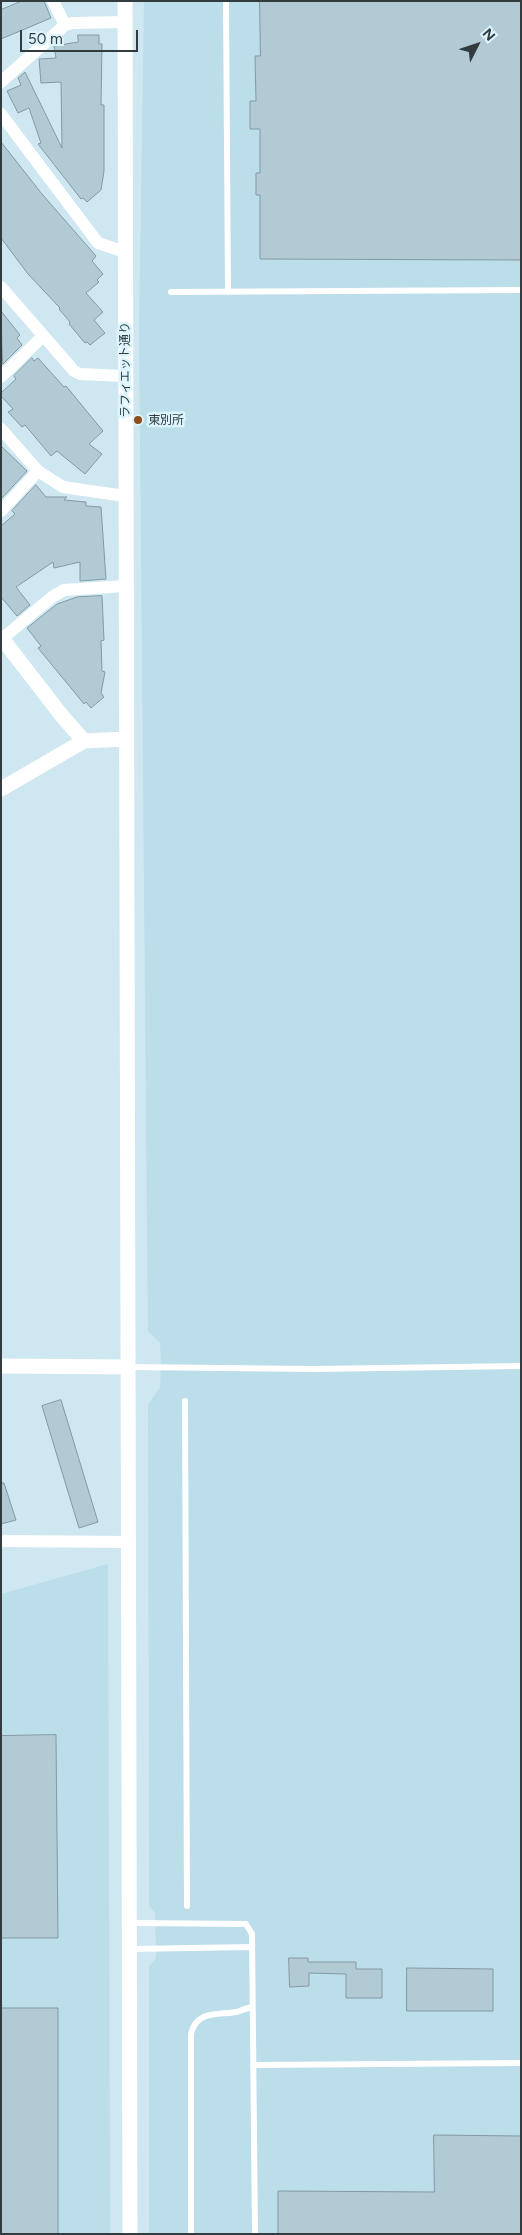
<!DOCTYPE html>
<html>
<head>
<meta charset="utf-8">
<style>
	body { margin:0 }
	#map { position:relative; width:522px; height:2235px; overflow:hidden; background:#cee7f0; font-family:Figtree,sans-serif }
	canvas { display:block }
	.frame { position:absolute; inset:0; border:2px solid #323c3f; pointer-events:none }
	.north { position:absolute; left:452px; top:20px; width:50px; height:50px; -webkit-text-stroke:4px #dbf4fd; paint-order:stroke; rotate:49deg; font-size:14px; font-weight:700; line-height:20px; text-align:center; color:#323c3f }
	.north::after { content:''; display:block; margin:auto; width:18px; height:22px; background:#323c3f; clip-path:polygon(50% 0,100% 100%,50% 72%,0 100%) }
	.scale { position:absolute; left:20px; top:30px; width:118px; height:22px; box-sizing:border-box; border:2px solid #323c3f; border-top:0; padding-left:6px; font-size:15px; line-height:18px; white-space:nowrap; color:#323c3f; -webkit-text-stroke:4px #dbf4fd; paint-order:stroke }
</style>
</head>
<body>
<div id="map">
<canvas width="522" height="2235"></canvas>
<div class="frame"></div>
<div class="north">N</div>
<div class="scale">50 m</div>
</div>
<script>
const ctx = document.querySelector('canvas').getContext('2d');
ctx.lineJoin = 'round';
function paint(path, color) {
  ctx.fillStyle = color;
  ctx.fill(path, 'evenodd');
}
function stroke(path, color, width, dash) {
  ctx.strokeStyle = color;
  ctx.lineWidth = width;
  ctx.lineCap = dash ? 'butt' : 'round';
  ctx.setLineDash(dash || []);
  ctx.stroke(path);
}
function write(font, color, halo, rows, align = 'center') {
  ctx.font = font + ' Figtree,"Noto Sans JP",sans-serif';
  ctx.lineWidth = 5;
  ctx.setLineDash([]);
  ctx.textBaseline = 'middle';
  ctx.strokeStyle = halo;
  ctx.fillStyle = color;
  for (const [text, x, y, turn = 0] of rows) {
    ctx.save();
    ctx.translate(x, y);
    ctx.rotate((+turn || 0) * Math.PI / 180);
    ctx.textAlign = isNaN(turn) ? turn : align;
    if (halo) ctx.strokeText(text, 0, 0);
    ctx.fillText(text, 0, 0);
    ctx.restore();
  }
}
paint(new Path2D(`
	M 144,1 L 521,1 L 521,2234 L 149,2234 L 149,1967 L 156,1958 L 156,1949 L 155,1913 L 149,1906 L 148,1404 L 160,1388 L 161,1366 L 160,1343 L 148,1331 L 139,329 Z
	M 108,1564 L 110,2234 L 1,2234 L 1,1594 Z`), '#bcddea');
const building = new Path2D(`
	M 22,1 L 44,1 L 51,18 L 1,39 L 1,10 Z
	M 260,1 L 521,1 L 521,260 L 260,259 L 260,195 L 256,195 L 256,173 L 260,173 L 260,129 L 250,129 L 250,101 L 256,101 L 255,56 L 260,56 Z
	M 78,35 L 99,35 L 99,44 L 102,44 L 101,105 L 104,105 L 104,171 L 101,190 L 87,202 L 83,198 L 81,199 L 38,144 L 41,143 L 29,108 L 18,113 L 7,91 L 21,85 L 18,78 L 25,72 L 62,148 L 61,82 L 41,83 L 39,59 L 56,58 L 54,46 L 78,42 Z
	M 1,142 L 42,194 L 96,256 L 92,261 L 103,274 L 97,280 L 99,282 L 86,293 L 103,312 L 94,320 L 105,333 L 90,345 L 87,342 L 85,343 L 69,324 L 70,322 L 59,309 L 60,308 L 28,274 L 1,238 Z
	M 1,311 L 20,335 L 17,338 L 22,345 L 3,364 Z
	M 32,358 L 34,361 L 38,358 L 64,387 L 66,386 L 103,431 L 89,444 L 102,454 L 85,474 L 57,451 L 51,456 L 25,425 L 22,427 L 8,412 L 13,409 L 1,396 L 1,393 L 16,379 L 14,376 Z
	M 1,446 L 27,471 L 2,498 L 1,497 Z
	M 36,485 L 46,497 L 67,497 L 64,500 L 86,502 L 86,506 L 101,507 L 106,579 L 80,581 L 80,562 L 54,568 L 53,562 L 16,587 L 30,605 L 17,616 L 1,597 L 1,526 L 15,514 L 12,511 Z
	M 102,596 L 104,640 L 101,641 L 102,671 L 105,672 L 101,693 L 104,697 L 91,708 L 86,702 L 84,704 L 71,688 L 38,648 L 41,646 L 27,628 L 57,604 L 77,597 Z
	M 61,1400 L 98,1522 L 79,1528 L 42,1406 Z
	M 1,1483 L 4,1483 L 16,1520 L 1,1524 Z
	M 56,1735 L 58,1938 L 1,1938 L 1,1736 Z
	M 289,1958 L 308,1958 L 308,1962 L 356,1962 L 356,1969 L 382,1969 L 382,1998 L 346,1998 L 346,1974 L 309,1973 L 309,1986 L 290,1987 Z
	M 407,1968 L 493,1969 L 493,2011 L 407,2011 Z
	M 1,2008 L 58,2008 L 58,2234 L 1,2234 Z
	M 434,2135 L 521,2136 L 521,2234 L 278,2234 L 278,2191 L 434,2192 Z`);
paint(building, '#b2cad3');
stroke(building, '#829aa3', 1);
stroke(new Path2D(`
	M 226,1 L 228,292
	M 171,292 L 521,290
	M 128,1367 L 315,1369 L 521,1366
	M 185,1401 L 187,1906
	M 130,1923 L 246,1924 L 252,1934 L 255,2234
	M 130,1949 L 252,1947
	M 253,2065 L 521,2063
	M 191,2234 L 191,2034 C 196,2010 218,2015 237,2012 C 242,2010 247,2008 252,2007`), '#fff', 6);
stroke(new Path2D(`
	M 53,1 L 65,25
	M 1,82 L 65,25 L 73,23 L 125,22
	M 1,114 L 98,243 L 125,252
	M 1,287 L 74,371 L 80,374 L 124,376
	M 1,377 L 43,336
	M 1,429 L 38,471 L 63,487 L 125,496
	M 1,511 L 38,471
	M 3,638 L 52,597 L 64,590 L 125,586
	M 1,1541 L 129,1542`), '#fff', 12);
stroke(new Path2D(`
	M 125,1 L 130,2234
	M 1,637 L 62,716 L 84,741
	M 1,789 L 84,741 L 126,739
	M 1,1366 L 128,1367`), '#fff', 15);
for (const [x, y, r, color] of [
	[138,420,5,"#8e4d19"]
]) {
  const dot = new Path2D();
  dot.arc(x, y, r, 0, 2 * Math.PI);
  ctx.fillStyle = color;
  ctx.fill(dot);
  stroke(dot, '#dbf4fd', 2);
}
write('12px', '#323c3f', '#dbf4fd', [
	["ラフィエット通り",125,370,-90]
]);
write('12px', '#323c3f', '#dbf4fd', [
	["東別所",148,420]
], 'left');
</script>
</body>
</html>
